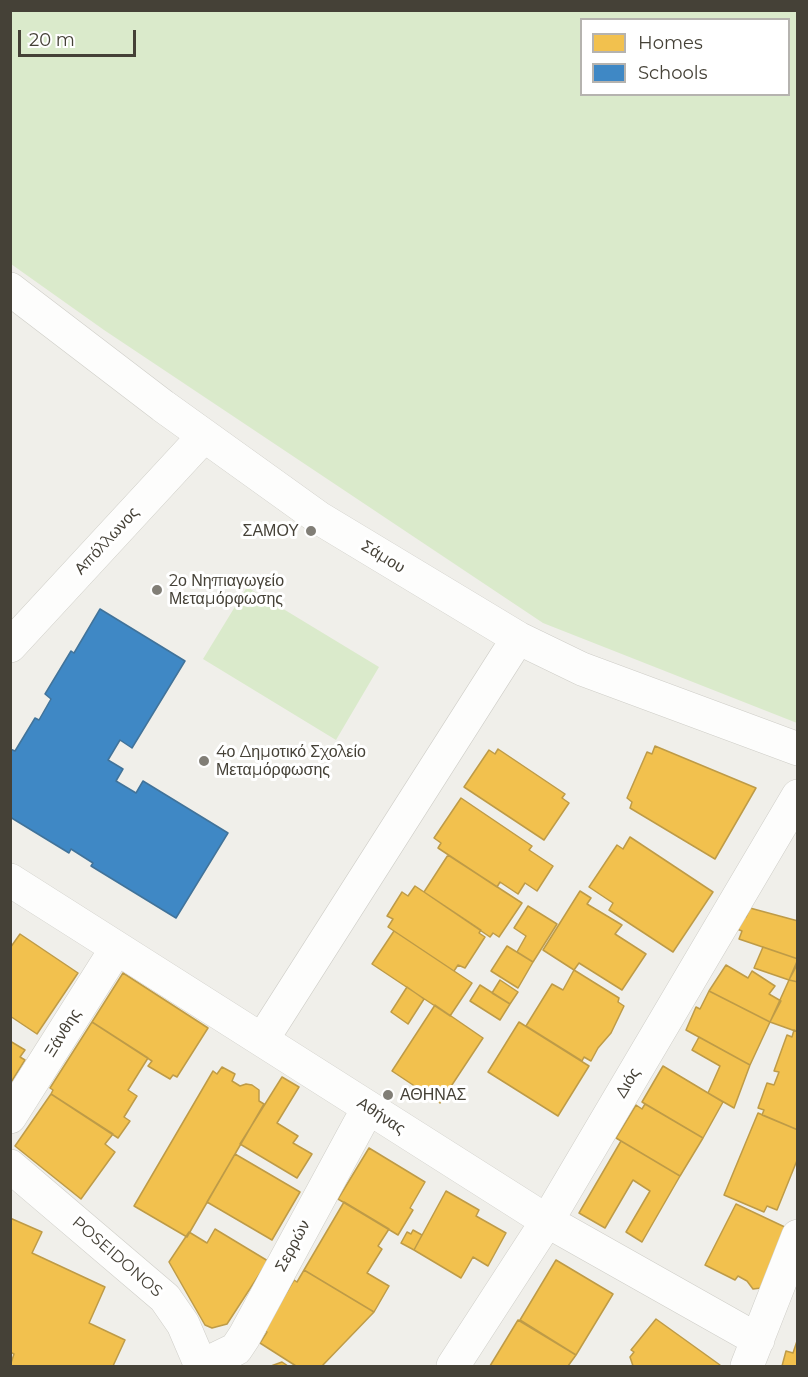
<!DOCTYPE html>
<html>
<head>
<meta charset="utf-8">
<style>
	body { margin:0 }
	#map { position:relative; width:808px; height:1377px; overflow:hidden; background:#f0efea; font-family:Montserrat,sans-serif }
	canvas { display:block }
	.frame { position:absolute; inset:0; border:12px solid #454137; pointer-events:none }
	.legend { position:absolute; left:580px; top:18px; width:210px; height:78px; box-sizing:border-box; background:#fff; border:2px solid #b5b3af; margin:0; padding:8px 10px; list-style:none; font-size:18px; color:#454137 }
	.legend li { display:flex; align-items:center; gap:12px; height:30px }
	.legend b { width:30px; border:2px solid #b5b3af }
	.scale { position:absolute; left:18px; top:30px; width:118px; height:27px; box-sizing:border-box; border:3px solid #454137; border-top:0; padding-left:8px; font-size:18px; line-height:21px; white-space:nowrap; color:#454137; -webkit-text-stroke:4px #fff; paint-order:stroke }
</style>
</head>
<body>
<div id="map">
<canvas width="808" height="1377"></canvas>
<div class="frame"></div>
<ul class="legend">
<li><b style="height:16px;background:#f2c14e"></b>Homes</li>
<li><b style="height:16px;background:#3f88c5"></b>Schools</li>
</ul>
<div class="scale">20 m</div>
</div>
<script>
const ctx = document.querySelector('canvas').getContext('2d');
ctx.lineJoin = 'round';
function paint(path, color) {
  ctx.fillStyle = color;
  ctx.fill(path, 'evenodd');
}
function stroke(path, color, width, dash) {
  ctx.strokeStyle = color;
  ctx.lineWidth = width;
  ctx.lineCap = dash ? 'butt' : 'round';
  ctx.setLineDash(dash || []);
  ctx.stroke(path);
}
function write(font, color, halo, rows, align = 'center') {
  ctx.font = font + ' Montserrat,sans-serif';
  ctx.lineWidth = 6;
  ctx.setLineDash([]);
  ctx.textBaseline = 'middle';
  ctx.strokeStyle = halo;
  ctx.fillStyle = color;
  for (const [text, x, y, turn = 0] of rows) {
    ctx.save();
    ctx.translate(x, y);
    ctx.rotate((+turn || 0) * Math.PI / 180);
    ctx.textAlign = isNaN(turn) ? turn : align;
    if (halo) ctx.strokeText(text, 0, 0);
    ctx.fillText(text, 0, 0);
    ctx.restore();
  }
}
paint(new Path2D(`
	M 11,10 L 797,11 L 797,723 L 543,623 L 104,330 L 11,264 ZM 582,20 L 788,20 L 788,94 L 582,94 Z
	M 247,587 L 379,667 L 336,740 L 203,659 Z`), '#daeacb');
const homes = new Path2D(`
	M 655,746 L 756,788 L 715,859 L 630,808 L 632,802 L 627,798 L 647,752 L 652,754 Z
	M 498,749 L 565,794 L 562,798 L 569,803 L 544,840 L 464,787 L 489,750 L 495,754 Z
	M 461,798 L 532,846 L 529,850 L 553,866 L 537,891 L 525,883 L 518,894 L 500,882 L 497,887 L 438,848 L 441,843 L 434,838 Z
	M 630,837 L 713,892 L 673,952 L 609,910 L 613,903 L 589,887 L 617,845 L 623,849 Z
	M 448,855 L 522,903 L 499,937 L 493,933 L 490,937 L 424,892 Z
	M 415,886 L 481,930 L 479,933 L 485,937 L 465,968 L 458,965 L 454,971 L 388,927 L 393,919 L 387,916 L 402,892 L 408,896 Z
	M 580,891 L 591,898 L 587,904 L 622,925 L 615,934 L 646,954 L 622,990 L 579,963 L 574,970 L 543,950 Z
	M 528,906 L 557,924 L 533,962 L 517,952 L 526,936 L 514,928 Z
	M 750,908 L 798,921 L 798,959 L 739,939 L 742,931 L 737,929 L 742,916 L 746,917 Z
	M 394,931 L 472,983 L 450,1016 L 372,964 Z
	M 20,934 L 78,973 L 37,1034 L 10,1016 L 10,948 Z
	M 507,946 L 533,962 L 518,988 L 491,971 Z
	M 763,947 L 798,959 L 789,980 L 754,968 Z
	M 798,963 L 798,982 L 789,980 Z
	M 726,965 L 748,978 L 752,971 L 775,986 L 769,994 L 781,1001 L 770,1022 L 709,991 Z
	M 574,970 L 619,998 L 618,1002 L 624,1006 L 611,1033 L 598,1048 L 591,1061 L 584,1057 L 582,1061 L 526,1026 L 552,984 L 563,990 Z
	M 123,973 L 208,1028 L 177,1077 L 173,1075 L 170,1079 L 148,1066 L 152,1061 L 92,1022 Z
	M 500,980 L 518,992 L 510,1004 L 492,993 Z
	M 789,980 L 798,982 L 798,1032 L 770,1022 Z
	M 480,985 L 510,1004 L 500,1020 L 470,1001 Z
	M 407,987 L 424,999 L 408,1024 L 391,1012 Z
	M 709,991 L 770,1022 L 750,1065 L 686,1030 L 696,1007 L 700,1009 Z
	M 435,1005 L 483,1038 L 440,1103 L 392,1071 Z
	M 92,1022 L 148,1058 L 128,1090 L 137,1096 L 124,1117 L 130,1121 L 118,1138 L 51,1094 L 53,1090 L 50,1088 Z
	M 519,1022 L 589,1066 L 558,1116 L 488,1072 Z
	M 794,1030 L 798,1032 L 798,1130 L 762,1115 L 764,1110 L 758,1108 L 767,1083 L 774,1085 L 779,1072 L 774,1071 L 787,1035 L 792,1037 Z
	M 699,1037 L 750,1065 L 734,1108 L 708,1093 L 720,1066 L 692,1050 Z
	M 10,1041 L 25,1050 L 20,1057 L 25,1060 L 10,1084 Z
	M 663,1066 L 723,1102 L 703,1138 L 642,1102 Z
	M 222,1067 L 235,1074 L 232,1081 L 240,1086 L 246,1084 L 252,1085 L 259,1090 L 259,1101 L 264,1104 L 187,1237 L 134,1206 L 213,1071 L 217,1074 Z
	M 282,1077 L 299,1087 L 277,1123 L 298,1136 L 293,1143 L 312,1154 L 297,1178 L 240,1144 Z
	M 51,1094 L 113,1134 L 105,1144 L 115,1152 L 81,1199 L 15,1146 Z
	M 645,1104 L 703,1138 L 680,1176 L 616,1138 L 636,1105 L 642,1109 Z
	M 758,1113 L 798,1130 L 798,1158 L 777,1210 L 767,1206 L 764,1212 L 724,1195 Z
	M 621,1141 L 680,1176 L 642,1242 L 626,1232 L 650,1191 L 633,1180 L 605,1228 L 579,1213 Z
	M 369,1148 L 425,1182 L 410,1208 L 413,1210 L 398,1235 L 338,1199 Z
	M 235,1154 L 300,1192 L 272,1240 L 207,1202 Z
	M 446,1191 L 479,1210 L 476,1216 L 506,1233 L 488,1266 L 473,1257 L 461,1278 L 414,1250 Z
	M 344,1202 L 389,1229 L 378,1246 L 382,1249 L 367,1273 L 389,1286 L 374,1312 L 304,1270 Z
	M 736,1204 L 789,1229 L 761,1288 L 753,1289 L 747,1281 L 738,1276 L 735,1280 L 705,1265 Z
	M 10,1218 L 42,1232 L 32,1253 L 105,1287 L 89,1323 L 125,1340 L 113,1366 L 10,1366 L 14,1354 L 10,1352 Z
	M 215,1229 L 268,1261 L 227,1324 L 212,1328 L 205,1325 L 169,1262 L 189,1232 L 207,1243 Z
	M 413,1230 L 422,1235 L 414,1250 L 401,1243 L 407,1232 L 411,1234 Z
	M 556,1260 L 613,1294 L 576,1355 L 520,1320 Z
	M 304,1270 L 374,1312 L 322,1366 L 296,1366 L 260,1343 L 267,1332 L 264,1330 L 294,1280 L 297,1282 Z
	M 656,1319 L 720,1365 L 720,1366 L 633,1366 L 630,1357 L 634,1352 L 631,1350 Z
	M 518,1320 L 576,1355 L 568,1366 L 490,1366 Z
	M 798,1338 L 798,1366 L 782,1366 L 786,1351 L 793,1353 Z
	M 282,1362 L 288,1366 L 271,1366 Z`);
paint(homes, '#f2c14e');
stroke(homes, '#be9b47', 1.5);
const schools = new Path2D(`
	M 100,609 L 185,661 L 132,748 L 120,740 L 108,760 L 123,769 L 116,781 L 136,793 L 143,781 L 228,833 L 176,918 L 91,866 L 93,863 L 71,849 L 69,853 L 10,817 L 10,749 L 15,751 L 35,718 L 39,720 L 51,699 L 45,694 L 71,651 L 74,653 Z`);
paint(schools, '#3f88c5');
stroke(schools, '#41739a', 1.5);
const street = new Path2D(`
	M 10,289 L 163,406 L 319,518 L 518,638 L 582,669 L 798,749
	M 10,646 L 204,436
	M 10,880 L 547,1221 L 758,1340
	M 262,1040 L 518,638
	M 10,1117 L 116,949
	M 10,1166 L 165,1298 L 183,1324 L 201,1366
	M 201,1366 L 236,1349 L 244,1337 L 368,1108
	M 453,1366 L 547,1221 L 798,796
	M 747,1366 L 798,1236`);
stroke(street, '#cecdc7', 34);
stroke(street, '#fdfdfc', 33);
for (const [x, y, r, color] of [
	[311,531,6,"#817e76"],
	[157,590,6,"#817e76"],
	[204,761,6,"#817e76"],
	[388,1095,6,"#817e76"]
]) {
  const dot = new Path2D();
  dot.arc(x, y, r, 0, 2 * Math.PI);
  ctx.fillStyle = color;
  ctx.fill(dot);
  stroke(dot, '#fff', 2);
}
write('16px', '#454137', '#fff', [
	["ΣΑΜΟΥ",299,531,"right"],
	["2ο Νηπιαγωγείο",169,581],
	["Μεταμόρφωσης",169,599],
	["4ο Δημοτικό Σχολείο",216,752],
	["Μεταμόρφωσης",216,770],
	["ΑΘΗΝΑΣ",400,1095]
], 'left');
write('16px', '#454137', '#fff', [
	["Απόλλωνος",107,541,-47],
	["Σάμου",383,557,31],
	["Ξάνθης",63,1033,-58],
	["Διός",628,1083,-59],
	["Αθήνας",381,1116,33],
	["Σερρών",293,1246,-62],
	["POSEIDONOS",117,1257,41]
]);
</script>
</body>
</html>
